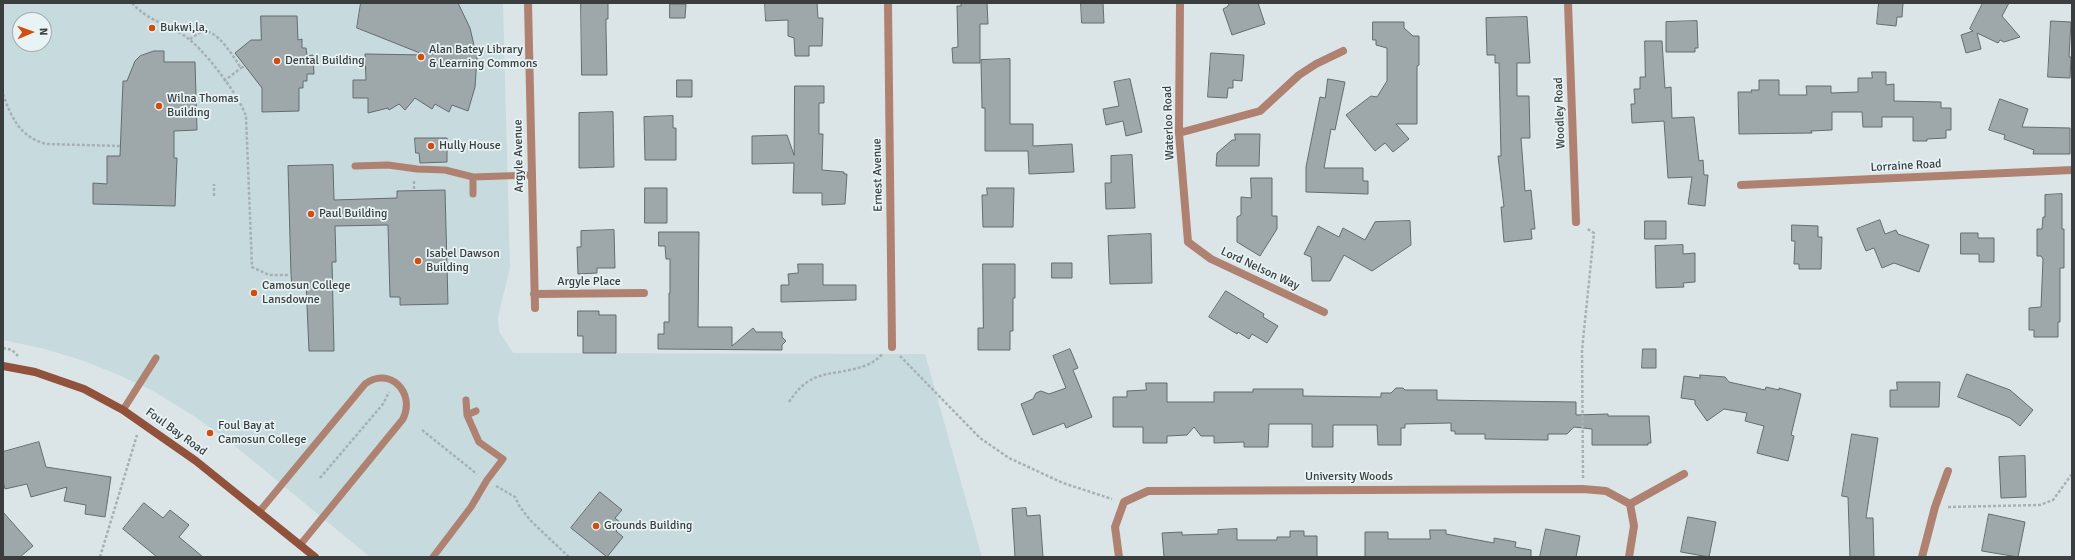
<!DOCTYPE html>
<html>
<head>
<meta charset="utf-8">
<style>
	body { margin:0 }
	#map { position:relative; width:2075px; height:560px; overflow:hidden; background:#dbe5e7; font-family:Signika,sans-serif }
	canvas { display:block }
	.frame { position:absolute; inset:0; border:4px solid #3a3e3e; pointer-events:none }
	.north { position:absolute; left:12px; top:12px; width:40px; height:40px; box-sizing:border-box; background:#e8f3f5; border:1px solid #a2abac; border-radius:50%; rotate:88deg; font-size:11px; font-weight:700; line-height:16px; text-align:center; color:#3a3e3e }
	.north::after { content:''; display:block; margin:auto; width:14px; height:18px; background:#d34d0e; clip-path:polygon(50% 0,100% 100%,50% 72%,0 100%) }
</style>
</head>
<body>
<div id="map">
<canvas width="2075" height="560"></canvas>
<div class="frame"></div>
<div class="north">N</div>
</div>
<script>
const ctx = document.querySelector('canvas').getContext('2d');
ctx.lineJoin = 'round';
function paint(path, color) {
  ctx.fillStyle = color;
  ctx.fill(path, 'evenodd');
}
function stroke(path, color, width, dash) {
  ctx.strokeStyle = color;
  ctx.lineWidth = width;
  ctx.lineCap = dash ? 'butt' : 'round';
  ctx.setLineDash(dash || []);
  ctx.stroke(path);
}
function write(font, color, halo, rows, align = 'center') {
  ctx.font = font + ' Signika,sans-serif';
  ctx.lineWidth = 3.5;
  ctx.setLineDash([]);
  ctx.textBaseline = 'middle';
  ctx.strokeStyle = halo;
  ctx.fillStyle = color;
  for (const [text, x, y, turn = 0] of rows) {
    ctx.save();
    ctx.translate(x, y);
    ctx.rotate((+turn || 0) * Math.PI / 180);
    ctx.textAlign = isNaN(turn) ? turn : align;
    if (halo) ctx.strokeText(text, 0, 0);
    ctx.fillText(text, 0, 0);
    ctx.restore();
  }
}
paint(new Path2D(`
	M 3,3 L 503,3 L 510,268 L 498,317 L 499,331 L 513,353 L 925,354 L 982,557 L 370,557 L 235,446 L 194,416 L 153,391 L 119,375 L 84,361 L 45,349 L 3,340 ZM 20,20 L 44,20 L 44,44 L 20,44 Z`), '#c7dade');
const building = new Path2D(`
	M 361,3 L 458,3 L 470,28 L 477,58 L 475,87 L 468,111 L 452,105 L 449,112 L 435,104 L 432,109 L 415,98 L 405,110 L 399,104 L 389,110 L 388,108 L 368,113 L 368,98 L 353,98 L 353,80 L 366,80 L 365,54 L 425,55 L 357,28 Z
	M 581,3 L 608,3 L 608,19 L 606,19 L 606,28 L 607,75 L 582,75 Z
	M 765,3 L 817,3 L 818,18 L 823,18 L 822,46 L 809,46 L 809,56 L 795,56 L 794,38 L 788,36 L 788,20 L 766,21 Z
	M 961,3 L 987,3 L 988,24 L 980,24 L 980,63 L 953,63 L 952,48 L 958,47 L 957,6 L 961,6 Z
	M 1081,3 L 1103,3 L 1104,23 L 1082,23 Z
	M 1230,3 L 1258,3 L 1265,24 L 1232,35 L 1223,9 L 1227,7 Z
	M 1879,3 L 1903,3 L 1902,17 L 1897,17 L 1896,26 L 1877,24 Z
	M 1983,3 L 2009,3 L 2002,16 L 2020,37 L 2004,42 L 2000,40 L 1998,43 L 1977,33 L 1981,49 L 1966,53 L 1961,35 L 1973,31 L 1970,29 Z
	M 670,4 L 686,4 L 685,18 L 670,18 Z
	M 261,16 L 297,16 L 298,40 L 302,39 L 302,48 L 306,48 L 307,56 L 313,55 L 314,74 L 307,74 L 307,81 L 303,81 L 303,88 L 299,88 L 299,111 L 262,112 L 262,88 L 235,53 L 251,40 L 261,40 Z
	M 1527,17 L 1530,63 L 1517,63 L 1517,96 L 1529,96 L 1530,138 L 1521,138 L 1525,191 L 1531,190 L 1535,229 L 1531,229 L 1532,239 L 1504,242 L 1501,207 L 1504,207 L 1498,156 L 1501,156 L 1499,63 L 1495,63 L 1495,55 L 1487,55 L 1486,18 Z
	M 1697,21 L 1698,48 L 1695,48 L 1695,52 L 1666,52 L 1666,22 Z
	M 2051,21 L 2071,22 L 2069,57 L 2071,57 L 2070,78 L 2048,77 Z
	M 1373,22 L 1404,22 L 1404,28 L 1413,36 L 1419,36 L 1419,65 L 1417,66 L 1417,124 L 1396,124 L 1409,139 L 1393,152 L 1385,143 L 1375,151 L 1346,115 L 1371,96 L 1377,97 L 1387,81 L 1387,48 L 1376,45 L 1376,40 L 1373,40 Z
	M 1645,41 L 1662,41 L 1665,88 L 1671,87 L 1672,118 L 1694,117 L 1699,161 L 1703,160 L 1704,175 L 1708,175 L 1705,206 L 1688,204 L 1692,177 L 1668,178 L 1664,121 L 1632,123 L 1631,104 L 1635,104 L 1634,89 L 1640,89 L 1640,77 L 1645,77 Z
	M 154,51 L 164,51 L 164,62 L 195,62 L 197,130 L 174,131 L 174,158 L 177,158 L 175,206 L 93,204 L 93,183 L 107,184 L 107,156 L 120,156 L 123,81 L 127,81 L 135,61 L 140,56 Z
	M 1211,53 L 1244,55 L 1242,81 L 1233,80 L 1233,88 L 1228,88 L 1227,98 L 1208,97 Z
	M 1010,59 L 1010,124 L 1033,124 L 1033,146 L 1072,144 L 1074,172 L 1029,174 L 1028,151 L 985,151 L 985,108 L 982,108 L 981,60 Z
	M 1872,72 L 1886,72 L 1886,85 L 1894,84 L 1894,101 L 1941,102 L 1941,108 L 1951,108 L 1951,130 L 1946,130 L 1946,138 L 1927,139 L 1927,141 L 1913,141 L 1913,117 L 1882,117 L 1882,127 L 1863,127 L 1862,112 L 1832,112 L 1832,130 L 1811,131 L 1812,133 L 1739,134 L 1738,92 L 1752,92 L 1751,90 L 1759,90 L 1759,80 L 1779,80 L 1779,95 L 1807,95 L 1806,86 L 1831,86 L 1831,93 L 1858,92 L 1858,78 L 1872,78 Z
	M 1130,79 L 1142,132 L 1126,136 L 1123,121 L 1106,125 L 1103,109 L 1119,106 L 1114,82 Z
	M 1328,79 L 1345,82 L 1335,130 L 1331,129 L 1324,168 L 1363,168 L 1363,181 L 1368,181 L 1368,194 L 1306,192 L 1306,167 L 1320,97 L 1325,98 Z
	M 677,80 L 692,80 L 692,97 L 677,97 Z
	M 795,86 L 824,86 L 824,103 L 819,103 L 819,134 L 823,134 L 822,170 L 844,172 L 844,174 L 847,174 L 845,204 L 822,205 L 822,193 L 793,193 L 794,163 L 752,164 L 752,136 L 787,135 L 794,155 Z
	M 2000,99 L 2028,109 L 2022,127 L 2070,128 L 2070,154 L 2033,154 L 2034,150 L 2004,139 L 2005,135 L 1989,130 Z
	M 613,112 L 614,167 L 579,168 L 579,113 Z
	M 673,116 L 673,128 L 676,128 L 676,160 L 645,160 L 644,117 Z
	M 1235,134 L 1260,134 L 1259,166 L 1216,166 L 1217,153 L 1232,140 L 1235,140 Z
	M 415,138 L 447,138 L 447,162 L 420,163 L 419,153 L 416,153 Z
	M 1132,155 L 1135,208 L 1106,209 L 1105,183 L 1111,183 L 1111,156 Z
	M 333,165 L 334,200 L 397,198 L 397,191 L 445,190 L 448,304 L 400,305 L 400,297 L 390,297 L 388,225 L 335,226 L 336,262 L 332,262 L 334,351 L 309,351 L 306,283 L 292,285 L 291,275 L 288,166 Z
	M 1251,178 L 1272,178 L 1272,216 L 1277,216 L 1277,229 L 1260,256 L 1237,242 L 1237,217 L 1241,215 L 1241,197 L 1251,198 Z
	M 645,188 L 667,188 L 667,223 L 645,223 Z
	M 987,188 L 1014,188 L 1013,227 L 983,227 L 982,195 L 987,195 Z
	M 2062,194 L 2062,229 L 2064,229 L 2064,268 L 2060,268 L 2060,322 L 2058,322 L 2058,337 L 2034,337 L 2034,330 L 2029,330 L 2029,308 L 2041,307 L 2043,259 L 2041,256 L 2037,256 L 2037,229 L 2042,229 L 2043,217 L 2045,217 L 2045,195 Z
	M 1880,220 L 1885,234 L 1896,230 L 1898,234 L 1929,245 L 1919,272 L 1894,263 L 1882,268 L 1874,248 L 1866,251 L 1857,229 Z
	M 1410,221 L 1411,245 L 1372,271 L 1344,255 L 1330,281 L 1312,281 L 1311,257 L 1304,254 L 1318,226 L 1339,237 L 1343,228 L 1365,240 L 1375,222 Z
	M 1645,221 L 1666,221 L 1666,239 L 1645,239 Z
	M 1792,225 L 1818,226 L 1818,237 L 1822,237 L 1821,269 L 1799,269 L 1799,264 L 1794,264 L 1795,241 L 1792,241 Z
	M 614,230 L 615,268 L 597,268 L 597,273 L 578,274 L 577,247 L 581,247 L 581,231 Z
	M 659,232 L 699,232 L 698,327 L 732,327 L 732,346 L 753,328 L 756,332 L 782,332 L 782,337 L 786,341 L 782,345 L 782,350 L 658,349 L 658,334 L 664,334 L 664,322 L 669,322 L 669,293 L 670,293 L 670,259 L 666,259 L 665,246 L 659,246 Z
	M 1961,233 L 1978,233 L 1978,238 L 1994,238 L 1994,262 L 1979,262 L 1979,254 L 1961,254 Z
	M 1151,234 L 1152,283 L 1110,284 L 1108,236 Z
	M 1683,245 L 1683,254 L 1695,253 L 1695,282 L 1683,283 L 1684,287 L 1656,288 L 1655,246 Z
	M 1052,263 L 1072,263 L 1072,278 L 1052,278 Z
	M 798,264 L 823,264 L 823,285 L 856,285 L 856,300 L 781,302 L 781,285 L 789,285 L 788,274 L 798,273 Z
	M 983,264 L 1015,264 L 1015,298 L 1013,298 L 1013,331 L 1010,331 L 1010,350 L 978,350 L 978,328 L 983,328 Z
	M 1226,291 L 1264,314 L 1263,317 L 1278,326 L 1267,343 L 1252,334 L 1249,339 L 1238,332 L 1237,334 L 1209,317 Z
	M 578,311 L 599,311 L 599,315 L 616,315 L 616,353 L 583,353 L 583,336 L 578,336 Z
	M 1070,349 L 1078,368 L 1073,370 L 1092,417 L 1066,428 L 1064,423 L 1033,435 L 1021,404 L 1033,399 L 1036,393 L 1041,391 L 1049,394 L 1066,388 L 1053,356 Z
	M 1643,349 L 1656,349 L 1656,368 L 1642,368 Z
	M 1967,374 L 2010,390 L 2033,410 L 2020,426 L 2010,418 L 1958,397 Z
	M 1700,375 L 1725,377 L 1729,382 L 1765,390 L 1766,387 L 1779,390 L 1779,388 L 1801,394 L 1791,435 L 1794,436 L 1788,461 L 1757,453 L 1764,426 L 1745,421 L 1747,413 L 1724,409 L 1707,421 L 1695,404 L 1695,400 L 1681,398 L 1684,376 L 1700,378 Z
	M 1897,382 L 1940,382 L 1939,407 L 1890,407 L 1890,390 L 1897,390 Z
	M 1146,383 L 1167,383 L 1167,402 L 1214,402 L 1214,392 L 1253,392 L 1253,389 L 1303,389 L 1303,396 L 1381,397 L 1381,393 L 1391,393 L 1396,388 L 1403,388 L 1405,390 L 1437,390 L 1437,400 L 1576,402 L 1576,415 L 1608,414 L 1608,416 L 1649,416 L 1651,443 L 1648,443 L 1648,445 L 1592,445 L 1592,429 L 1574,427 L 1567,434 L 1548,434 L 1548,440 L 1485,439 L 1485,434 L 1455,434 L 1455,431 L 1451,431 L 1451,423 L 1405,424 L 1405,428 L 1401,428 L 1401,445 L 1378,445 L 1377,425 L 1333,425 L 1333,447 L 1312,447 L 1312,424 L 1269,424 L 1268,447 L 1244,447 L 1244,442 L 1214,443 L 1214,436 L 1201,436 L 1194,427 L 1187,435 L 1167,436 L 1167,443 L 1143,443 L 1143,427 L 1113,427 L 1113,397 L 1127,397 L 1127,391 L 1146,390 Z
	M 1852,434 L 1878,438 L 1866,518 L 1873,518 L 1874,557 L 1850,557 L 1848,497 L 1842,496 Z
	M 39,442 L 46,467 L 111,477 L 105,517 L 85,514 L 86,505 L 64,501 L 67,487 L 31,497 L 27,484 L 5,489 L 3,481 L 3,452 Z
	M 2025,456 L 2026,497 L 2001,498 L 1999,457 Z
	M 600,492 L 622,510 L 615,518 L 622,524 L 616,531 L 623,537 L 607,557 L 571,528 Z
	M 144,503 L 163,518 L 170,510 L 189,525 L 179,537 L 203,557 L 157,557 L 123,529 Z
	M 1026,508 L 1027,516 L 1040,515 L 1043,557 L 1015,557 L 1012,509 Z
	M 3,512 L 33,546 L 20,557 L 3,557 Z
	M 1989,514 L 2025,522 L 2018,557 L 1982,551 Z
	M 1688,517 L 1716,522 L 1709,557 L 1681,552 Z
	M 1237,529 L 1237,540 L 1277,540 L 1277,537 L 1290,537 L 1290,531 L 1304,531 L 1304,536 L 1317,536 L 1317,557 L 1164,557 L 1162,533 L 1182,532 L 1182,535 L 1218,534 L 1218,530 Z
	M 1546,529 L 1580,536 L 1576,557 L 1540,557 Z
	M 1430,530 L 1446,530 L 1446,534 L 1494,543 L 1494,538 L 1516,542 L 1515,547 L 1531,550 L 1531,557 L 1365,557 L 1365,532 L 1388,532 L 1388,539 L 1430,539 Z`);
paint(building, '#9ea8aa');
stroke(building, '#636c6e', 1);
stroke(new Path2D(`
	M 132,3 C 147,20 165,23 183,35 C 202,46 239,95 246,116 L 252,267 L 269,275 L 291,275
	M 190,39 C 193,37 197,34 201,32 C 216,26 234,58 241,68 L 245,66
	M 224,81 L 241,68
	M 3,94 C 11,117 20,137 46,144 L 121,146
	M 414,181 L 414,191
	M 214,196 L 214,184
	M 3,348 L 12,350 L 18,356
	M 900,356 L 980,438 L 1009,458 L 1063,483 L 1112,499
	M 789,402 C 812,366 833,378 867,365 C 873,363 878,358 883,354
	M 422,430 L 477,474
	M 320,478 L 383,404 L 389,392
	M 1583,478 L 1582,350 L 1594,233 L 1586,228
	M 496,486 L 515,497 L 520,507 L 531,521 L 569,557
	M 1948,507 L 2040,505 L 2053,500 L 2072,474
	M 100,557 L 137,435`), '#a8b1b2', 2.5, [3, 2]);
stroke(new Path2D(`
	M 355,166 L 388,165 L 417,169 L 445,170 L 473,177
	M 473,194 L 473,177 L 532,175
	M 123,410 L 156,358
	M 467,415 L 476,411
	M 259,512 L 365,384 C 389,366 416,392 403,419 L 300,545
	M 433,557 L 471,507 L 487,480 L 503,459 L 479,442 L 467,415 L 466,400`), '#af8171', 7);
stroke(new Path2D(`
	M 528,3 L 535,308
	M 888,3 L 892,347
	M 1180,3 L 1179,133 L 1188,242 L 1211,259 L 1324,312
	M 1568,3 L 1576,222
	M 1179,133 L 1260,111 L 1299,75 L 1316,64 L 1343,51
	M 1741,185 L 2072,170
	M 534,294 L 644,293
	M 1630,504 L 1684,474
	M 1119,557 L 1115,527 L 1124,502 L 1148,491 L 1583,489 L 1606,491 L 1630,504 L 1634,526 L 1629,557
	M 1922,557 L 1935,507 L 1948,471`), '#af8171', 8);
stroke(new Path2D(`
	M 3,366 L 35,372 L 84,389 L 123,410 L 196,461 L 315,557`), '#91513a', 8);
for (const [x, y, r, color] of [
	[152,28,4,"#d34d0e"],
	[421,57,4,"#d34d0e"],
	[277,61,4,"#d34d0e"],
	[159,106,4,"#d34d0e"],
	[431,146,4,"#d34d0e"],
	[311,214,4,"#d34d0e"],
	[418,261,4,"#d34d0e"],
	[254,293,4,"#d34d0e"],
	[210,433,4,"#d34d0e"],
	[596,526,4,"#d34d0e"]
]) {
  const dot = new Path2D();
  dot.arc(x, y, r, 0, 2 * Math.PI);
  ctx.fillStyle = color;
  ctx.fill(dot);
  stroke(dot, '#e8f3f5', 1.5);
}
write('12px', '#3a3e3e', '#e8f3f5', [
	["Bukwi,la,",160,28],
	["Alan Batey Library",429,50],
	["& Learning Commons",429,64],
	["Dental Building",285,61],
	["Wilna Thomas",167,99],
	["Building",167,113],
	["Hully House",439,146],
	["Paul Building",319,214],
	["Isabel Dawson",426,254],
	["Building",426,268],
	["Camosun College",262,286],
	["Lansdowne",262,300],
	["Foul Bay at",218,426],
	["Camosun College",218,440],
	["Grounds Building",604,526]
], 'left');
write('12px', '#3a3e3e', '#e8f3f5', [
	["Woodley Road",1560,113,-92],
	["Waterloo Road",1169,123,-92],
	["Argyle Avenue",519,156,-91],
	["Lorraine Road",1906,166,-3],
	["Ernest Avenue",878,175,-91],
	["Lord Nelson Way",1260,269,25],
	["Argyle Place",589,282],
	["Foul Bay Road",176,432,36],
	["University Woods",1349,477]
]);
</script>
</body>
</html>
